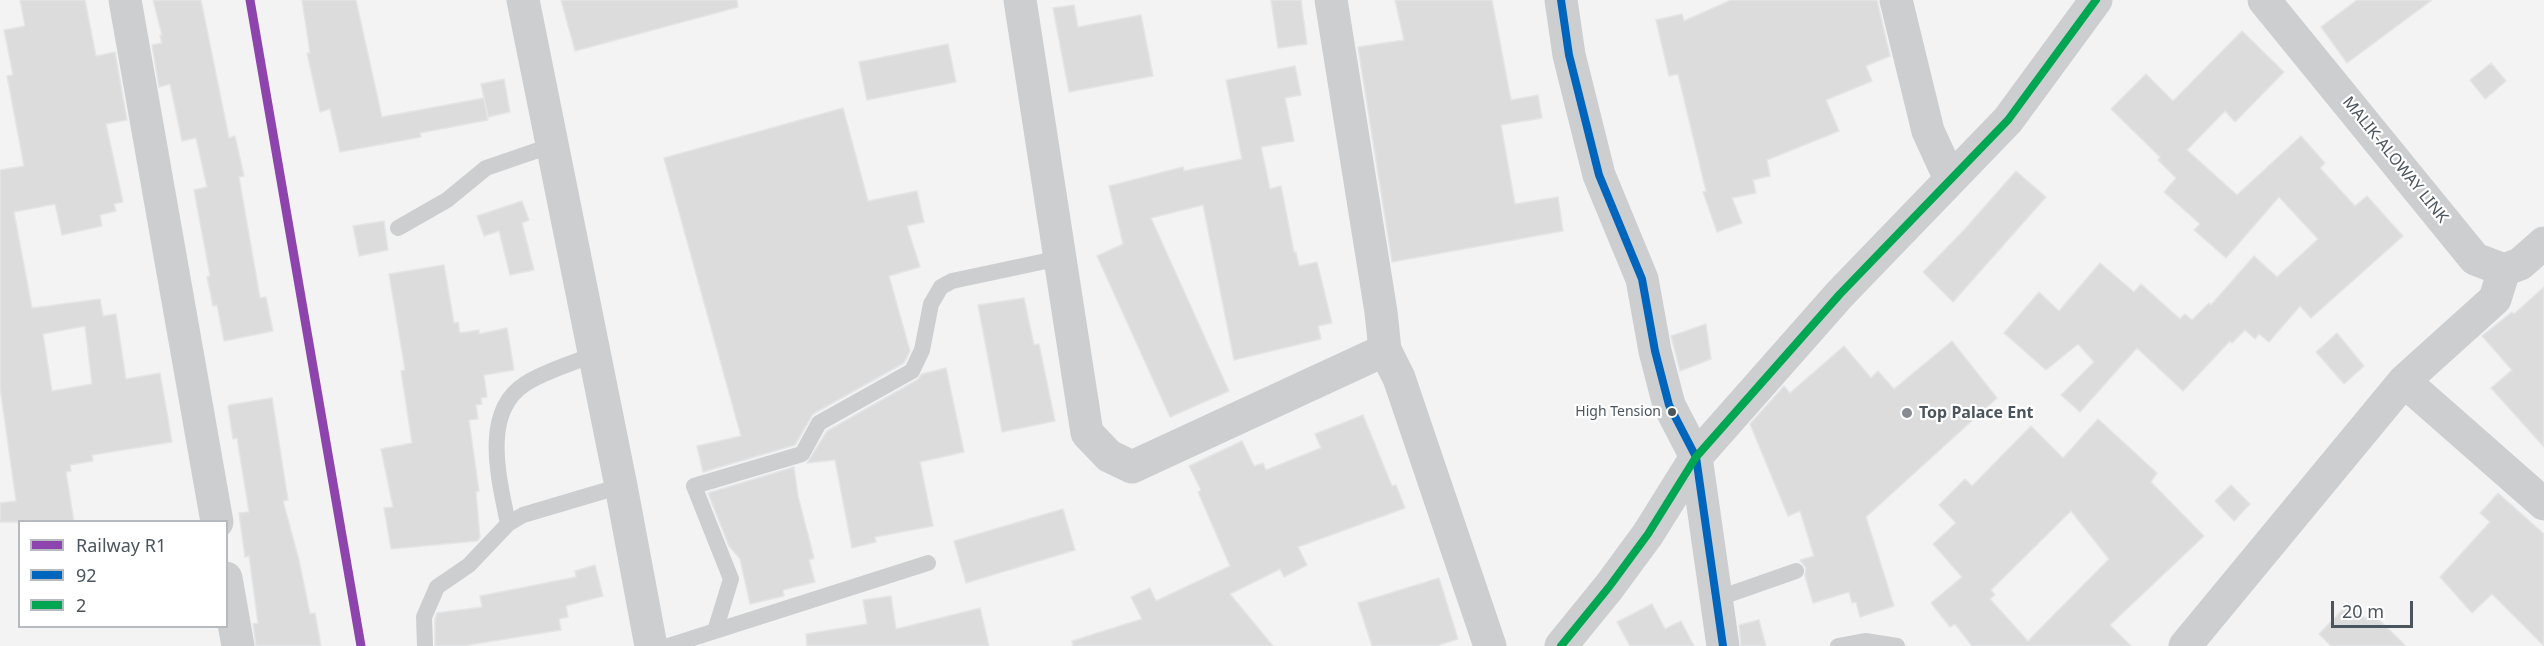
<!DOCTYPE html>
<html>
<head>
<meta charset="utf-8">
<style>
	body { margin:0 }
	#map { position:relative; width:2544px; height:646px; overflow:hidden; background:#f3f3f3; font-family:"Noto Sans",sans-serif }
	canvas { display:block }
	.legend { position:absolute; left:18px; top:520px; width:210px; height:108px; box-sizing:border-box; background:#fff; border:2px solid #b7bbbf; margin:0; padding:8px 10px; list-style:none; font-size:18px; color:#4b555e }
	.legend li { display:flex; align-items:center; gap:12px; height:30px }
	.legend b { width:30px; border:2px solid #b7bbbf }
	.scale { position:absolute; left:2331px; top:601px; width:82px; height:27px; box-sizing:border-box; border:3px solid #4b555e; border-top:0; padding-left:8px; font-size:18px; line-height:21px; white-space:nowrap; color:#4b555e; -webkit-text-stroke:4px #fff; paint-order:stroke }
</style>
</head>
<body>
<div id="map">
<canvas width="2544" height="646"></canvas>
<ul class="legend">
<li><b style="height:8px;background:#8e44ad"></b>Railway R1</li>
<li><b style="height:8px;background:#0065bd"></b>92</li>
<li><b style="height:8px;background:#00a651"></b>2</li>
</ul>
<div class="scale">20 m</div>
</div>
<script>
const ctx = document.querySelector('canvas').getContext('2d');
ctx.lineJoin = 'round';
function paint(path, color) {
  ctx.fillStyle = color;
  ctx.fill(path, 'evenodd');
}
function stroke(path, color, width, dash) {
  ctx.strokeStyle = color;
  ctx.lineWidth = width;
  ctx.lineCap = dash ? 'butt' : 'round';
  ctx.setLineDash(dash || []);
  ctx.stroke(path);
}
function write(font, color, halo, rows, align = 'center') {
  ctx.font = font + ' "Noto Sans",sans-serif';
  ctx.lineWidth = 4.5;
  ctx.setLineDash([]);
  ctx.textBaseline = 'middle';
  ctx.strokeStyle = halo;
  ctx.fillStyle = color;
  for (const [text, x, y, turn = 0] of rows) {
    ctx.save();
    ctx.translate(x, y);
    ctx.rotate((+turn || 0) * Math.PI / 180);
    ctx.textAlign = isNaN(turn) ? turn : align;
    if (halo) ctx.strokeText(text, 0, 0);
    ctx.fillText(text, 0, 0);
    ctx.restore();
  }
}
const building = new Path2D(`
	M 20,0 L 85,0 L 96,56 L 115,52 L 127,120 L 106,124 L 123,202 L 114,204 L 116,211 L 100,215 L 102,226 L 62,235 L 55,204 L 14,212 L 32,308 L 100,299 L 103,316 L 116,314 L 126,379 L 160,373 L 172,442 L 92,455 L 93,461 L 70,465 L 71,471 L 66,472 L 74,522 L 0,522 L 0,503 L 16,501 L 0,387 L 0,170 L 24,166 L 7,76 L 13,75 L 4,30 L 25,26 ZM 85,326 L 92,384 L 52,391 L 43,334 Z
	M 153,0 L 201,0 L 229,138 L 235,136 L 244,176 L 239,177 L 260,298 L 266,297 L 273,331 L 224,341 L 217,305 L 213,306 L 207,277 L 210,276 L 194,190 L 207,187 L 196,138 L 182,141 L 170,84 L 159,87 L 152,45 L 162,43 L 160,35 L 162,35 Z
	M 302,0 L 356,0 L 382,117 L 484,98 L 488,120 L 420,133 L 421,137 L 340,152 L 330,109 L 320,112 L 307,53 L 310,53 Z
	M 561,0 L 737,0 L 738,7 L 575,51 Z
	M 1271,0 L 1301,0 L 1307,44 L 1278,48 Z
	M 1395,0 L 1492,0 L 1511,100 L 1538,95 L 1542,118 L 1501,125 L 1515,204 L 1558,197 L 1563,231 L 1392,262 L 1358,47 L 1404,40 Z
	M 1731,0 L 1877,0 L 1890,56 L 1866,66 L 1872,81 L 1826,100 L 1839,131 L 1767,160 L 1770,176 L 1753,180 L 1756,193 L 1732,198 L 1742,223 L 1717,232 L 1703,192 L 1706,191 L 1678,74 L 1669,76 L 1656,20 L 1682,14 L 1684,21 Z
	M 2357,0 L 2432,0 L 2347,63 L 2321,27 Z
	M 1074,5 L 1078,27 L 1141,15 L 1153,76 L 1069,92 L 1053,8 Z
	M 2242,31 L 2284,72 L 2235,122 L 2225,111 L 2187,150 L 2237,195 L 2301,136 L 2325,163 L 2320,168 L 2355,206 L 2367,196 L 2403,236 L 2311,318 L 2300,306 L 2269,342 L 2259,334 L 2255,339 L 2245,330 L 2232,343 L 2230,341 L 2183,391 L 2137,348 L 2080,412 L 2061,395 L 2094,362 L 2078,344 L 2046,370 L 2004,333 L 2039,292 L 2059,311 L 2100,263 L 2134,292 L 2141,284 L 2180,319 L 2185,314 L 2192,320 L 2209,303 L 2211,305 L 2254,256 L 2277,277 L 2318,239 L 2279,197 L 2226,258 L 2194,230 L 2200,224 L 2164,192 L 2176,178 L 2158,160 L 2160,157 L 2111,109 L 2146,74 L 2173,101 Z
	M 948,44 L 956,82 L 867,100 L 859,62 Z
	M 2491,63 L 2506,81 L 2485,99 L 2470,80 Z
	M 1295,66 L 1301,95 L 1285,98 L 1294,141 L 1261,147 L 1270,189 L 1281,186 L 1294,252 L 1296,252 L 1299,266 L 1317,262 L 1332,323 L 1318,326 L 1321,339 L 1234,360 L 1203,205 L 1151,218 L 1229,391 L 1170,417 L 1097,256 L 1123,244 L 1109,186 L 1183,167 L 1184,171 L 1242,159 L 1226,80 Z
	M 504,79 L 510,112 L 488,117 L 481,84 Z
	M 843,108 L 868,201 L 917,191 L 924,222 L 907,226 L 920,267 L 889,276 L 910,351 L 904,363 L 813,414 L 795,445 L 703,472 L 697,446 L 741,436 L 664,158 Z
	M 2016,171 L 2046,197 L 1953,302 L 1923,272 L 1964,230 Z
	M 522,201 L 529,220 L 522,223 L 534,270 L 510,275 L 499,231 L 484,236 L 477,216 Z
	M 384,221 L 388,250 L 359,256 L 353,226 Z
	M 444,265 L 454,323 L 458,322 L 460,333 L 479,330 L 479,334 L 507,328 L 514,370 L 484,375 L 487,397 L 481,398 L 482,404 L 476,405 L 478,419 L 469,420 L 479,491 L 476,492 L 480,538 L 477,541 L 391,549 L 384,508 L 393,507 L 381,449 L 412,443 L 401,371 L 405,370 L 389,274 Z
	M 2544,287 L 2544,447 L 2491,388 L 2512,370 L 2482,336 L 2512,312 L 2514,314 Z
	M 1024,298 L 1034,345 L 1039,344 L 1055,421 L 1002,432 L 978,305 Z
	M 1706,324 L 1711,359 L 1680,371 L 1671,336 Z
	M 2337,333 L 2364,366 L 2344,384 L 2316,352 Z
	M 1952,341 L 1997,398 L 1866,517 L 1894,606 L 1860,617 L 1856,602 L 1852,603 L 1849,592 L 1813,603 L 1805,576 L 1806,568 L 1800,560 L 1814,556 L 1800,511 L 1788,516 L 1750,424 L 1784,386 L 1790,393 L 1844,346 L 1871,378 L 1878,371 L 1894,389 Z
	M 946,368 L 964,452 L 920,462 L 933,526 L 875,537 L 876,542 L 852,548 L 835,460 L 807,463 L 827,431 L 917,380 L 922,374 Z
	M 272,398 L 288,500 L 283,501 L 299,560 L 310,614 L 315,613 L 321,646 L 256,646 L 253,624 L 258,623 L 249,556 L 245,557 L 239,513 L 249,512 L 237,438 L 233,439 L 228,407 L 229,405 Z
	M 1363,415 L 1392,486 L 1396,485 L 1405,508 L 1298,547 L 1307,565 L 1284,577 L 1280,569 L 1230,594 L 1273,646 L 1073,646 L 1072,641 L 1142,619 L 1131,597 L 1150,588 L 1156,601 L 1230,566 L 1198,492 L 1201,490 L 1189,466 L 1242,441 L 1254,466 L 1263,463 L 1266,470 L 1321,448 L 1315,434 Z
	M 2098,419 L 2157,473 L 2151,482 L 2204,536 L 2110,625 L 2131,646 L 1972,646 L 1955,624 L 1950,627 L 1931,603 L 1962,577 L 1933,544 L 1956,523 L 1939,505 L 1965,479 L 1972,486 L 2031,426 L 2063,458 ZM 2071,511 L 2109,559 L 2028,641 L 1990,599 L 1995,595 L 1991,590 Z
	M 794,467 L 798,496 L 814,558 L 809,560 L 815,582 L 783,590 L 784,596 L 750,604 L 740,559 L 729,546 L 708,493 Z
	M 2231,485 L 2250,504 L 2234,521 L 2215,501 Z
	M 2498,493 L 2544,534 L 2544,646 L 2492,594 L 2472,613 L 2440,577 L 2490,522 L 2480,513 Z
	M 1063,509 L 1075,550 L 966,583 L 954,541 Z
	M 595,565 L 603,596 L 566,606 L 568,617 L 559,619 L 561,630 L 463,646 L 435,646 L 435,619 L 437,613 L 482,607 L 480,596 L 576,577 L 575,571 Z
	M 1439,578 L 1458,639 L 1437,646 L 1372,646 L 1358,603 Z
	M 891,596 L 896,629 L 980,608 L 989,646 L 807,646 L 806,634 L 867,624 L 863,600 Z
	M 2349,603 L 2365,619 L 2371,612 L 2406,646 L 2331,646 L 2319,634 Z
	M 1652,604 L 1665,629 L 1681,621 L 1694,646 L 1630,646 L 1617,622 Z
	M 1759,620 L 1766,646 L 1741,646 L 1739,625 Z`);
paint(building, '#dcdcdd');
stroke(building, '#e4e5e6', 1.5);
stroke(new Path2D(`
	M 398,228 L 447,200 L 486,168 L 553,145
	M 508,524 C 500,482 480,413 525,384 C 545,371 572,364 594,354
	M 1716,599 L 1796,571
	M 715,631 L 731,579 L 694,486 L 802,454 L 819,423 L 912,371 L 922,350 L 931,304 L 941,287 L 952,281 L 1060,258
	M 425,646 L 424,617 L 437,587 L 469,565 L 508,524 L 523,515 L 621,486
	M 668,646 L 928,563
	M 1838,646 L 1865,641 L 1897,646`), '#cdced0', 16);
stroke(new Path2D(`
	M 125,0 L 217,522
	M 523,0 L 621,486 L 651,646
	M 1020,0 L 1087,433 L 1109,456 L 1132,467 L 1385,350 L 1381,312 L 1331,0
	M 1561,0 L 1569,55 L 1599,175 L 1642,279 L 1655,351 L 1669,405 L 1696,457 L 1723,646
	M 1896,0 L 1928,131 L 1950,179
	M 2264,0 L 2475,259 L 2504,270 L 2520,264 L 2544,243
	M 1385,350 L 1399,378 L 1490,646
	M 2404,381 L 2544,504
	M 226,578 L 238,646
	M 1561,646 L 1609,587 L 1648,534 L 1696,457 L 1840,294 L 2008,120 L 2096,0
	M 2185,646 L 2404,381 L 2495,299 L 2504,270`), '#cdced0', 33);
stroke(new Path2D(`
	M 1561,0 L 1569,55 L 1599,175 L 1642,279 L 1655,351 L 1669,405 L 1696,457 L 1723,646`), '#0065bd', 8);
stroke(new Path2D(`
	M 1561,646 L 1609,587 L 1648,534 L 1696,457 L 1840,294 L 2008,120 L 2096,0`), '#00a651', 8);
stroke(new Path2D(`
	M 250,0 L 361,646`), '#8e44ad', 9);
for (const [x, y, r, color] of [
	[1672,412,5,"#4b555e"],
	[1907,413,6,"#868c92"]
]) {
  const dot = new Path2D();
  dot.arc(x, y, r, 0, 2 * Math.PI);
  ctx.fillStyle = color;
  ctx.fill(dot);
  stroke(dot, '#fff', 2);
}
write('14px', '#4b555e', '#fff', [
	["High Tension",1661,412]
], 'right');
write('16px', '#4b555e', '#fff', [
	["MALIK-ALOWAY LINK",2395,160,51]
]);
write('bold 16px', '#4b555e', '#fff', [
	["Top Palace Ent",1919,413]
], 'left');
</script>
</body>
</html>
